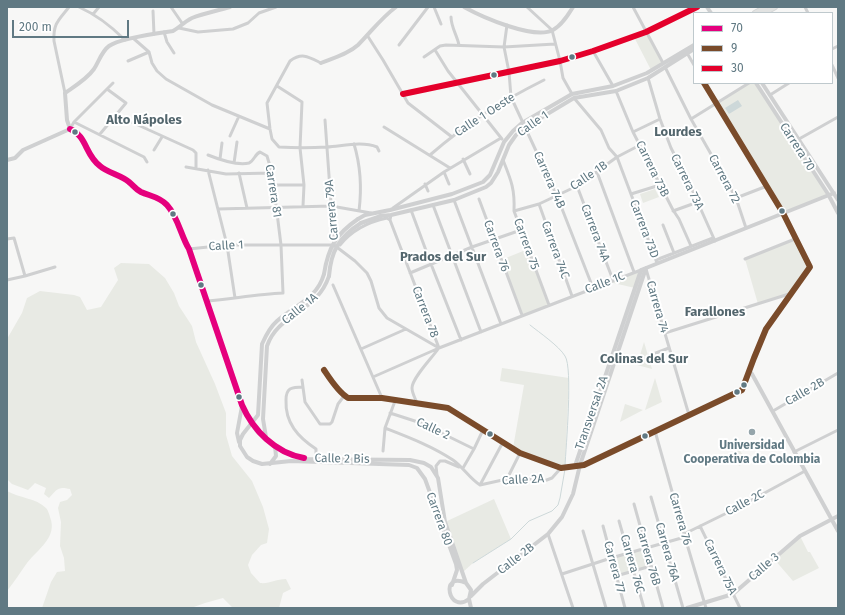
<!DOCTYPE html>
<html>
<head>
<meta charset="utf-8">
<style>
	body { margin:0 }
	#map { position:relative; width:845px; height:615px; overflow:hidden; background:#f7f7f6; font-family:"Fira Sans",sans-serif }
	canvas { display:block }
	.frame { position:absolute; inset:0; border:8px solid #607983; pointer-events:none }
	.legend { position:absolute; left:693px; top:12px; width:140px; height:72px; box-sizing:border-box; background:#fff; border:1px solid #bfc9cd; margin:0; padding:5px 7px; list-style:none; font-size:12px; color:#607983 }
	.legend li { display:flex; align-items:center; gap:8px; height:20px }
	.legend b { width:20px; border:1px solid #bfc9cd }
	.scale { position:absolute; left:12px; top:20px; width:117px; height:18px; box-sizing:border-box; border:2px solid #607983; border-top:0; padding-left:5px; font-size:12px; line-height:14px; white-space:nowrap; color:#607983; -webkit-text-stroke:3px #fff; paint-order:stroke }
</style>
</head>
<body>
<div id="map">
<canvas width="845" height="615"></canvas>
<div class="frame"></div>
<ul class="legend">
<li><b style="height:5px;background:#e5007d"></b>70</li>
<li><b style="height:5px;background:#7a4b2a"></b>9</li>
<li><b style="height:5px;background:#e4002b"></b>30</li>
</ul>
<div class="scale">200 m</div>
</div>
<script>
const ctx = document.querySelector('canvas').getContext('2d');
ctx.lineJoin = 'round';
function paint(path, color) {
  ctx.fillStyle = color;
  ctx.fill(path, 'evenodd');
}
function stroke(path, color, width, dash) {
  ctx.strokeStyle = color;
  ctx.lineWidth = width;
  ctx.lineCap = dash ? 'butt' : 'round';
  ctx.setLineDash(dash || []);
  ctx.stroke(path);
}
function write(font, color, halo, rows, align = 'center') {
  ctx.font = font + ' "Fira Sans",sans-serif';
  ctx.lineWidth = 4;
  ctx.setLineDash([]);
  ctx.textBaseline = 'middle';
  ctx.strokeStyle = halo;
  ctx.fillStyle = color;
  for (const [text, x, y, turn = 0] of rows) {
    ctx.save();
    ctx.translate(x, y);
    ctx.rotate((+turn || 0) * Math.PI / 180);
    ctx.textAlign = isNaN(turn) ? turn : align;
    if (halo) ctx.strokeText(text, 0, 0);
    ctx.fillText(text, 0, 0);
    ctx.restore();
  }
}
paint(new Path2D(`
	M 646,32 L 663,63 L 651,70 L 634,37 Z
	M 749,83 L 756,83 L 829,196 L 783,213 L 716,104 Z
	M 655,189 L 659,197 L 643,203 L 640,194 Z
	M 795,239 L 810,267 L 790,294 L 758,304 L 745,259 Z
	M 528,249 L 549,305 L 522,315 L 501,260 Z
	M 121,263 L 149,264 L 165,278 L 174,293 L 179,306 L 192,326 L 196,342 L 215,384 L 226,413 L 226,435 L 232,456 L 252,481 L 263,507 L 269,529 L 267,543 L 261,545 L 252,555 L 248,565 L 251,573 L 260,583 C 270,584 276,579 286,579 L 291,589 L 283,593 L 279,608 L 233,608 L 223,598 L 205,603 L 191,608 L 42,608 L 51,582 L 57,572 L 65,571 L 64,558 L 60,546 L 61,522 L 58,508 L 60,502 L 67,500 L 72,495 L 70,489 C 58,486 57,489 49,498 L 44,494 L 46,488 L 35,483 L 28,490 L 12,484 L 7,479 L 7,339 L 22,313 L 27,298 L 40,291 L 74,295 L 80,297 L 87,310 L 101,307 L 118,280 L 114,268 Z
	M 641,270 L 635,288 L 609,282 Z
	M 644,342 L 652,369 L 637,365 Z
	M 502,368 L 569,378 L 565,467 L 561,468 L 520,453 L 513,448 L 524,385 L 500,381 Z
	M 655,378 L 662,402 L 645,410 Z
	M 625,404 L 643,410 L 620,422 Z
	M 739,449 L 747,462 L 739,466 L 732,453 Z
	M 7,491 C 19,498 36,498 46,508 C 48,510 49,514 50,517 C 58,537 38,549 27,563 C 20,573 14,582 7,591 Z
	M 494,499 L 511,539 L 473,563 L 463,572 L 445,522 Z
	M 800,536 L 808,552 L 810,552 L 819,568 L 793,581 L 774,559 Z
	M 646,549 L 651,566 L 616,576 L 611,558 Z`), '#e8eae4');
paint(new Path2D(`
	M 738,100 L 742,106 L 729,114 L 725,108 Z`), '#cdd8d9');
stroke(new Path2D(`
	M 530,325 C 540,333 559,346 565,356 C 573,368 566,446 565,466
	M 473,563 L 511,539 L 529,521 L 552,511 L 558,505 L 560,498 L 565,469`), '#cdd8d9', 1);
const secondary = new Path2D(`
	M 755,13 L 766,7
	M 764,13 L 775,7`);
stroke(secondary, '#d4d5d5', 6);
stroke(new Path2D(`
	M 79,7 C 97,15 111,26 125,40
	M 171,7 L 182,23
	M 434,7 L 441,24
	M 527,7 L 552,30 L 560,61 L 563,78 L 572,94
	M 633,7 L 663,63
	M 805,7 L 808,13
	M 153,11 L 154,34
	M 94,13 L 99,7
	M 451,17 C 451,27 457,35 459,45
	M 507,25 L 504,47 L 509,72 L 511,97 L 557,196 L 593,288
	M 179,28 L 198,32 L 233,29 L 248,23 L 259,13 L 276,7
	M 164,32 L 167,42 L 174,53
	M 367,35 L 383,60 L 408,103 L 452,137
	M 133,38 L 149,52 L 152,63 L 157,71 L 166,79 L 212,105 L 270,129
	M 399,45 L 428,7
	M 832,49 L 838,46
	M 435,50 L 448,71 L 502,139
	M 593,51 L 613,86
	M 687,53 L 694,65
	M 424,57 L 440,46 L 446,45 L 504,47 L 555,44
	M 128,61 L 149,52
	M 321,63 C 309,57 302,52 290,61 L 267,103 L 270,129 L 272,139 L 279,147 C 295,148 311,148 327,147 C 343,146 362,141 377,147 L 379,151
	M 832,65 L 838,78
	M 665,67 L 691,119 L 736,198 L 746,228
	M 648,78 L 660,119 L 671,148 L 690,185 L 715,241
	M 704,83 L 783,213 L 810,267 L 766,329 L 749,371
	M 277,86 L 302,102 L 300,148 L 304,185 L 303,206
	M 616,91 L 633,132 L 673,210 L 679,219 L 691,246
	M 65,93 L 54,41 C 53,23 59,20 69,7
	M 403,94 L 560,61 L 593,51 L 646,32 L 697,7
	M 770,95 L 789,83
	M 574,98 L 601,130 L 609,148 L 617,157 L 657,263
	M 116,115 L 193,150 L 196,153 L 196,168
	M 691,119 L 749,83
	M 325,120 L 334,245 L 355,261 L 367,273 L 371,281 L 379,308 L 387,318 L 439,348
	M 74,122 L 144,157 L 147,162
	M 384,127 L 450,168
	M 70,129 L 74,122 L 113,83
	M 633,132 L 660,119
	M 100,134 L 126,103 L 107,89
	M 230,136 L 239,116
	M 799,139 L 838,117
	M 354,144 C 361,167 362,187 359,211
	M 154,150 L 162,137
	M 430,155 C 467,123 500,102 544,80
	M 220,159 L 222,143
	M 463,159 L 470,174
	M 503,160 C 511,180 515,189 514,211 L 549,305
	M 234,163 L 237,142
	M 186,167 L 226,174 L 272,173
	M 208,170 L 227,245 L 235,298
	M 444,172 L 449,184
	M 597,172 L 634,272
	M 239,173 L 247,208
	M 425,184 L 428,191
	M 274,185 L 304,185
	M 577,186 L 613,280
	M 631,194 L 660,185
	M 736,198 L 767,186
	M 479,199 L 522,315
	M 454,200 L 501,324
	M 539,204 L 572,296
	M 433,205 L 481,332
	M 393,208 L 444,172 L 501,138
	M 218,209 L 331,206 L 371,213
	M 411,210 L 431,264 L 461,340
	M 514,211 L 539,204 L 577,186 L 617,157 L 640,145
	M 673,211 L 698,202
	M 391,215 L 390,220 L 439,348
	M 663,225 L 674,253
	M 7,239 L 14,238 L 25,276
	M 340,245 C 352,230 368,222 387,218 L 390,220
	M 189,249 L 227,245 L 333,245
	M 745,259 L 795,239
	M 656,260 L 713,238
	M 646,269 L 689,415
	M 410,273 L 472,247 L 521,230
	M 7,280 L 25,276 L 55,267
	M 333,285 L 382,398
	M 207,301 C 232,299 257,294 283,293 L 281,245 L 272,173 L 267,156 L 260,152 C 255,154 254,161 249,163 C 237,166 218,159 208,155
	M 665,333 L 789,294
	M 361,349 L 406,329
	M 648,356 L 669,348
	M 324,370 C 330,379 338,392 348,398 L 382,398 L 448,408 L 520,453 L 561,468 L 575,466
	M 373,377 L 439,348 L 641,270
	M 302,380 L 305,402 L 320,424 L 330,424 L 332,422 L 338,404 L 344,396
	M 303,387 C 299,387 294,387 290,389 C 287,391 286,397 286,400 C 285,423 298,437 316,449 L 316,459
	M 417,403 C 415,398 412,393 412,388 C 412,378 432,358 438,349
	M 773,411 L 838,373
	M 390,413 L 421,423 L 474,449
	M 385,428 C 408,437 432,446 453,460 C 463,467 470,479 480,485 L 507,479 L 521,478 L 544,481 L 552,478 L 561,468
	M 655,431 L 684,534 L 706,608
	M 383,451 L 385,428 L 395,401
	M 794,452 L 838,430
	M 463,468 L 474,449 L 483,430
	M 437,475 L 436,466 L 440,461 L 445,461 L 459,467
	M 507,479 L 520,453
	M 480,485 L 503,442
	M 651,497 L 683,608
	M 634,504 L 663,608
	M 619,521 L 644,608
	M 603,526 L 625,608
	M 700,526 L 740,608
	M 583,531 L 606,608
	M 548,534 L 573,608
	M 684,534 L 737,508 L 805,471
	M 562,574 L 611,558 L 685,537
	M 616,576 L 651,566`), '#cfd0d1', 3);
stroke(new Path2D(`
	M 464,7 C 482,17 534,40 553,30 C 562,25 568,15 573,7
	M 707,7 L 711,13
	M 321,63 C 334,58 348,54 358,45 C 371,32 381,18 396,7
	M 756,83 L 828,194 L 838,213
	M 762,83 L 838,200
	M 70,129 C 87,136 85,155 100,166 C 108,173 121,175 129,182 C 133,185 135,189 141,192 C 150,196 160,197 167,205 C 178,217 181,236 189,249 L 242,405 L 249,419 L 256,430 L 261,435 L 286,453 L 307,459 L 410,460 L 424,463 L 431,467 L 438,478 L 445,522 L 466,583 L 471,590 L 469,599 L 471,608
	M 70,129 L 67,120 L 65,93 C 75,86 87,79 94,69 C 99,61 102,51 109,46 C 120,38 159,33 173,31 C 180,27 184,22 192,18 C 204,13 217,11 230,7
	M 7,160 L 15,158 L 23,150 L 70,129
	M 834,193 L 641,270 L 575,466 L 584,465 L 742,390 L 749,371 L 752,374 L 838,531
	M 358,219 L 365,215 L 390,210 L 452,194 L 483,182 L 490,175 L 504,142 L 513,131 L 522,123 L 572,94 L 613,86 L 647,73 L 694,45
	M 361,223 L 381,216 L 391,215 L 454,200 L 486,187 L 491,183 L 498,172 L 509,145 L 516,135 L 524,128 L 574,98 L 616,91 L 648,78 L 694,49
	M 324,274 C 317,299 295,305 277,321 C 270,327 266,335 262,344 L 258,415 L 243,434 L 240,440 L 240,446 L 247,457 L 253,461 L 262,464 L 291,461 L 409,465 L 417,468 L 425,479 L 456,564 L 457,570 L 452,585
	M 266,437 L 263,419 L 267,346 C 279,312 317,313 329,276
	M 239,442 L 237,433 L 242,406
	M 270,464 L 276,456 L 275,446
	M 466,583 C 439,571 449,615 469,599
	M 471,596 L 483,584 L 548,534 L 562,517 L 573,494 L 580,465 L 646,268
	M 687,608 L 733,594 L 800,536 L 838,516`), '#cfd0d1', 4);
stroke(secondary, '#e2e3e2', 4.5);
stroke(new Path2D(`
	M 324,274 C 328,248 336,234 358,219
	M 329,276 C 331,251 339,237 361,223`), '#cfd0d1', 4);
stroke(new Path2D(`
	M 70,129 C 87,136 85,155 100,166 C 108,173 121,175 129,182 C 133,185 135,189 141,192 C 150,196 160,197 167,205 C 178,217 181,236 189,249 L 242,405 C 253,430 275,453 304,458`), '#e5007d', 6);
stroke(new Path2D(`
	M 324,370 C 330,379 338,392 348,398 L 382,398 L 448,408 L 520,453 L 561,468 L 584,465 L 742,390 L 754,358 L 766,329 L 810,267 L 783,213 L 704,83`), '#7a4b2a', 6);
stroke(new Path2D(`
	M 403,94 L 560,61 L 593,51 L 646,32 L 697,7`), '#e4002b', 6);
for (const [x, y, r, color] of [
	[572,57,3.5,"#607983"],
	[494,75,3.5,"#607983"],
	[75,132,3.5,"#607983"],
	[782,211,3.5,"#607983"],
	[173,214,3.5,"#607983"],
	[201,285,3.5,"#607983"],
	[744,385,3.5,"#607983"],
	[737,392,3.5,"#607983"],
	[239,397,3.5,"#607983"],
	[752,432,4,"#95a5ab"],
	[490,434,3.5,"#607983"],
	[645,436,3.5,"#607983"]
]) {
  const dot = new Path2D();
  dot.arc(x, y, r, 0, 2 * Math.PI);
  ctx.fillStyle = color;
  ctx.fill(dot);
  stroke(dot, '#fff', 1.5);
}
write('12px', '#607983', '#fff', [
	["Calle 1 Oeste",485,115,-33],
	["Calle 1",533,124,-35],
	["Carrera 70",797,147,57],
	["Carrera 73B",652,169,64],
	["Calle 1B",589,176,-34],
	["Carrera 72",724,179,62],
	["Carrera 74B",549,180,66],
	["Carrera 73A",687,182,64],
	["Carrera 81",273,191,81],
	["Carrera 79A",332,210,-95],
	["Carrera 73D",644,229,69],
	["Carrera 74A",595,233,69],
	["Carrera 75",526,244,70],
	["Calle 1",226,246,-3],
	["Carrera 76",496,246,70],
	["Carrera 74C",555,250,70],
	["Calle 1C",605,283,-21],
	["Carrera 74",657,307,74],
	["Calle 1A",300,309,-39],
	["Carrera 78",425,312,69],
	["Calle 2B",805,392,-30],
	["Transversal 2A",592,413,-71],
	["Calle 2",433,429,25],
	["Calle 2 Bis",342,459,1],
	["Calle 2A",523,480,-3],
	["Calle 2C",745,503,-28],
	["Carrera 80",439,519,70],
	["Carrera 76",680,519,74],
	["Carrera 76A",667,552,74],
	["Carrera 76B",648,556,74],
	["Calle 2B",516,559,-38],
	["Carrera 76C",632,564,74],
	["Carrera 77",614,567,75],
	["Carrera 75A",720,567,64],
	["Calle 3",764,567,-41]
]);
write('bold 12px', '#607983', '#fff', [
	["Universidad",752,446],
	["Cooperativa de Colombia",752,460]
]);
write('bold 13px', '#53666d', '#fff', [
	["Alto Nápoles",144,120],
	["Lourdes",678,132],
	["Prados del Sur",443,257],
	["Farallones",715,312],
	["Colinas del Sur",644,359]
]);
</script>
</body>
</html>
